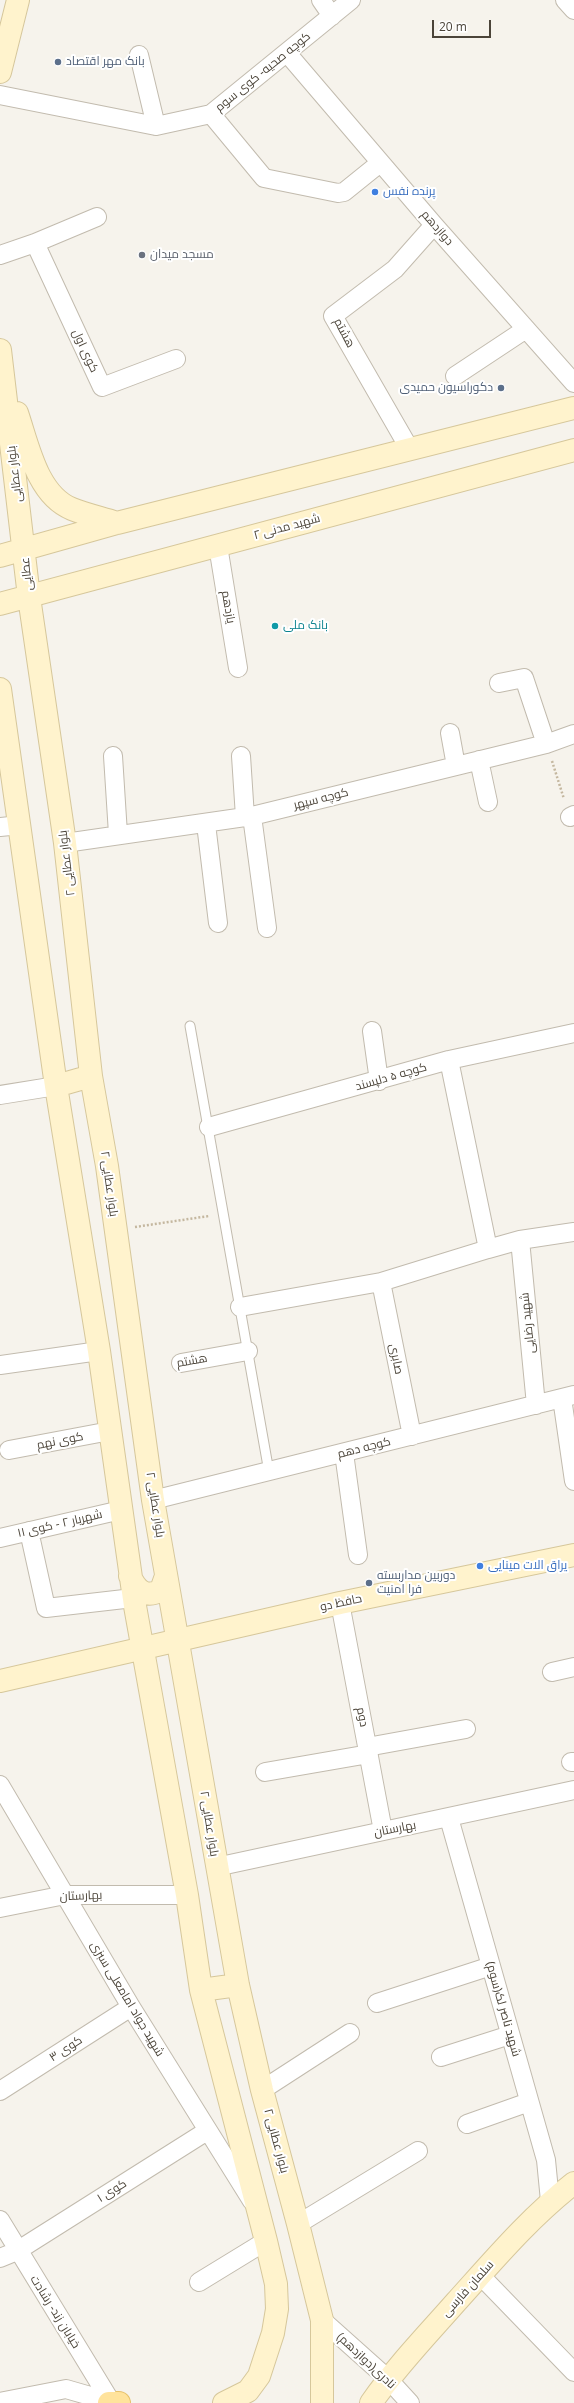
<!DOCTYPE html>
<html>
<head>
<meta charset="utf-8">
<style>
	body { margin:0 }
	#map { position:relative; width:574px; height:2403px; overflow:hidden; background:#f6f3ec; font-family:"Open Sans",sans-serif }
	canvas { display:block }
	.scale { position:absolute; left:432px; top:20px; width:59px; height:18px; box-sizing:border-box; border:2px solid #4b4439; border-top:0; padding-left:5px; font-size:12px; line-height:14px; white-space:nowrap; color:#4b4439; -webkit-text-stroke:3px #fff; paint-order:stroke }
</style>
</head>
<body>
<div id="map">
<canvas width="574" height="2403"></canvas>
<div class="scale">20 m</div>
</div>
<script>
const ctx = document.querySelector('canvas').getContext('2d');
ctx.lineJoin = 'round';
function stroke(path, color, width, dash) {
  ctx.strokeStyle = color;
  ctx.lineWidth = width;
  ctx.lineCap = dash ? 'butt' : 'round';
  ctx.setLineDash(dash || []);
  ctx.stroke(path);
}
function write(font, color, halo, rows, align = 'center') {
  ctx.font = font + ' "Open Sans",Cairo,sans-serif';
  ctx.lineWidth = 4;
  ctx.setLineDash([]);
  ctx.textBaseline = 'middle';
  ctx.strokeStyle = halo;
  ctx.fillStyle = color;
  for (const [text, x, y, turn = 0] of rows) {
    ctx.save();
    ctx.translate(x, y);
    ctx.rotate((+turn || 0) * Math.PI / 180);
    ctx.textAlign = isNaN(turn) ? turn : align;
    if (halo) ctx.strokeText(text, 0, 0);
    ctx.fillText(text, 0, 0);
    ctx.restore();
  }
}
const lane = new Path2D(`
	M 190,1026 L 269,1472`);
const street = new Path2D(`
	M 321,0 L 332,16
	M 565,0 L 574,10
	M 287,53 L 434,225 L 574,383
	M 139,55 L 156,126
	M 0,95 L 156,126 L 211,114 L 351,0
	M 211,114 L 264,178 L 338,193 L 344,192 L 380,163
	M 35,243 L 102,387 L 176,359
	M 0,255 L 35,243 L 97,217
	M 455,376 L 526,329
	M 409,448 L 333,316 L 395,269 L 434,225
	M 218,546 L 238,668
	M 499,683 L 524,678 L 546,744
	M 450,733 L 456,766
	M 113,756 L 118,834
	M 241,756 L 245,817
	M 479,760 L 488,802
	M 252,816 L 267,928
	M 570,817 L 574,815
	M 206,824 L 218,923
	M 0,827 L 20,825
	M 65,843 L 252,816 L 546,744 L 574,734
	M 372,1031 L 379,1081
	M 0,1095 L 56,1086
	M 209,1127 L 449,1060 L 574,1033
	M 520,1240 L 536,1405
	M 488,1249 L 520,1240 L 574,1232
	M 381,1282 L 412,1436
	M 240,1307 L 381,1282 L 488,1249 L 449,1060
	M 181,1363 L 248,1351
	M 0,1365 L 99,1351
	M 562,1398 L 574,1481
	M 9,1450 L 110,1431
	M 344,1453 L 358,1555
	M 153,1500 L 574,1395
	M 29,1531 L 46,1608 L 133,1598
	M 0,1538 L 121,1510
	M 340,1603 L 383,1831
	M 552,1672 L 574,1667
	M 367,1747 L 466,1729
	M 571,1762 L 574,1762
	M 265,1772 L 369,1754
	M 0,1785 L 131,2007 L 252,2201
	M 449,1818 L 546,2160 L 550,2201
	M 216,1867 L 574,1790
	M 0,1908 L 65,1895 L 187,1895
	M 377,2003 L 491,1966
	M 441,2057 L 510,2035
	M 262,2090 L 350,2033
	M 0,2091 L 131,2007
	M 467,2124 L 529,2102
	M 0,2220 L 111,2402
	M 298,2224 L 418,2151
	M 0,2258 L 17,2251 L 207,2131
	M 480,2275 L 574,2372
	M 199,2282 L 266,2241
	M 322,2320 L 388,2379 L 410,2403
	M 0,2402 L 66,2389 L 111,2402`);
const secondary = new Path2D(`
	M 0,72 L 18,0
	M 0,350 L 29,597 L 65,843 L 91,1076 L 107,1166 L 153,1500 L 238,1985 L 262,2090 L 298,2224 L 322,2320 L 322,2403
	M 17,413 C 28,445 37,495 72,509 C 87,515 102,518 117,523
	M 0,556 L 117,523 L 574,408
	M 0,604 L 574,450
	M 0,689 L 56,1086 L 99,1351 L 135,1606 L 187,1895 L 201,1990 L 266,2241 L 276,2284 L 277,2309 L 273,2333 L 259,2376 L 248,2391 L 224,2403
	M 56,1086 L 91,1076
	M 130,1576 C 136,1590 146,1599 161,1590 L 166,1576
	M 0,1681 L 340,1603 L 574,1555
	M 201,1990 L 238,1985
	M 371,2403 C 396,2367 427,2335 456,2302 C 493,2261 530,2217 574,2183`);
const primary = new Path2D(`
	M 109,2403 L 119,2403`);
stroke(lane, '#c2bbae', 11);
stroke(street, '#c2bbae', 20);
stroke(secondary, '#d6c79b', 24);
stroke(primary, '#e6c16a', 24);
stroke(new Path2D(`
	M 552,761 L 564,799
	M 135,1227 L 209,1216`), '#c4b79f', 2.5, [2, 2]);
stroke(lane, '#fff', 9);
stroke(street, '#fff', 18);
stroke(secondary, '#fff3cd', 22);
stroke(primary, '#ffe39c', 22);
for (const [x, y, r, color] of [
	[58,62,4,"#5c6f8a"],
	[375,192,4,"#3f7fe0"],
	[142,255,4,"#6b7280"],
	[501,388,4,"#5c6f8a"],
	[275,626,4,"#0f9aa8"],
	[480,1566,4,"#3f7fe0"],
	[369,1583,4,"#5c6f8a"]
]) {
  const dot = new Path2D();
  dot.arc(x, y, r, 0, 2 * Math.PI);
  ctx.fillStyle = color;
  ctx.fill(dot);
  stroke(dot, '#fff', 1.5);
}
write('12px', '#4e5e75', '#fff', [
	["بانک مهر اقتصاد",66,62],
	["دکوراسیون حمیدی",493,388,"right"],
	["دوربین مداربسته",377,1576],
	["فرا امنیت",377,1590]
], 'left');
write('12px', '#4b4439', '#fff', [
	["کوچه صحیه- کوی سوم",263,72,-39],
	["دوازدهم",437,228,49],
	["هشتم",344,333,62],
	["کوی اول",85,351,65],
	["بلوار عطایی",15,474,-97],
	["شهید مدنی ۲",287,527,-15],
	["عطایی",27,574,-96],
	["یازدهم",228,607,80],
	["کوچه سپهر",321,799,-14],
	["بلوار عطایی ۲",67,863,-97],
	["کوچه ۵ دلپسند",391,1077,-16],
	["بلوار عطایی ۲",109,1184,82],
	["شهید رضایی",528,1323,-96],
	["صابری",396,1359,79],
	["هشتم",192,1361,-10],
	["کوی نهم",60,1441,-11],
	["کوچه دهم",364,1448,-14],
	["بلوار عطایی ۲",155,1505,81],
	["شهریار ۲ - کوی ۱۱",60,1524,-13],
	["حافظ دو",341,1603,-12],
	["دوم",362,1717,79],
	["بلوار عطایی ۲",209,1824,81],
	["بهارستان",395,1829,-11],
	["بهارستان",81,1896,-2],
	["شهید جواد امامعلی سبزی",127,1999,59],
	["شهید ناصر لک(سوم)",503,2009,74],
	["کوی ۳",66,2049,-33],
	["بلوار عطایی ۲",276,2141,75],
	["کوی ۱",112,2191,-32],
	["سلمان فارسی",468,2289,-48],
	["خیابان زند- رشادت",55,2312,58],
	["نادری(دوازدهم)",366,2361,43]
]);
write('12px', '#366cbe', '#fff', [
	["پرنده نفس",383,192],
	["یراق الات مینایی",488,1566]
], 'left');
write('12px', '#5b616d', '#fff', [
	["مسجد میدان",150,255]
], 'left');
write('12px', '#0d838f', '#fff', [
	["بانک ملی",283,626]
], 'left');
</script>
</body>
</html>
